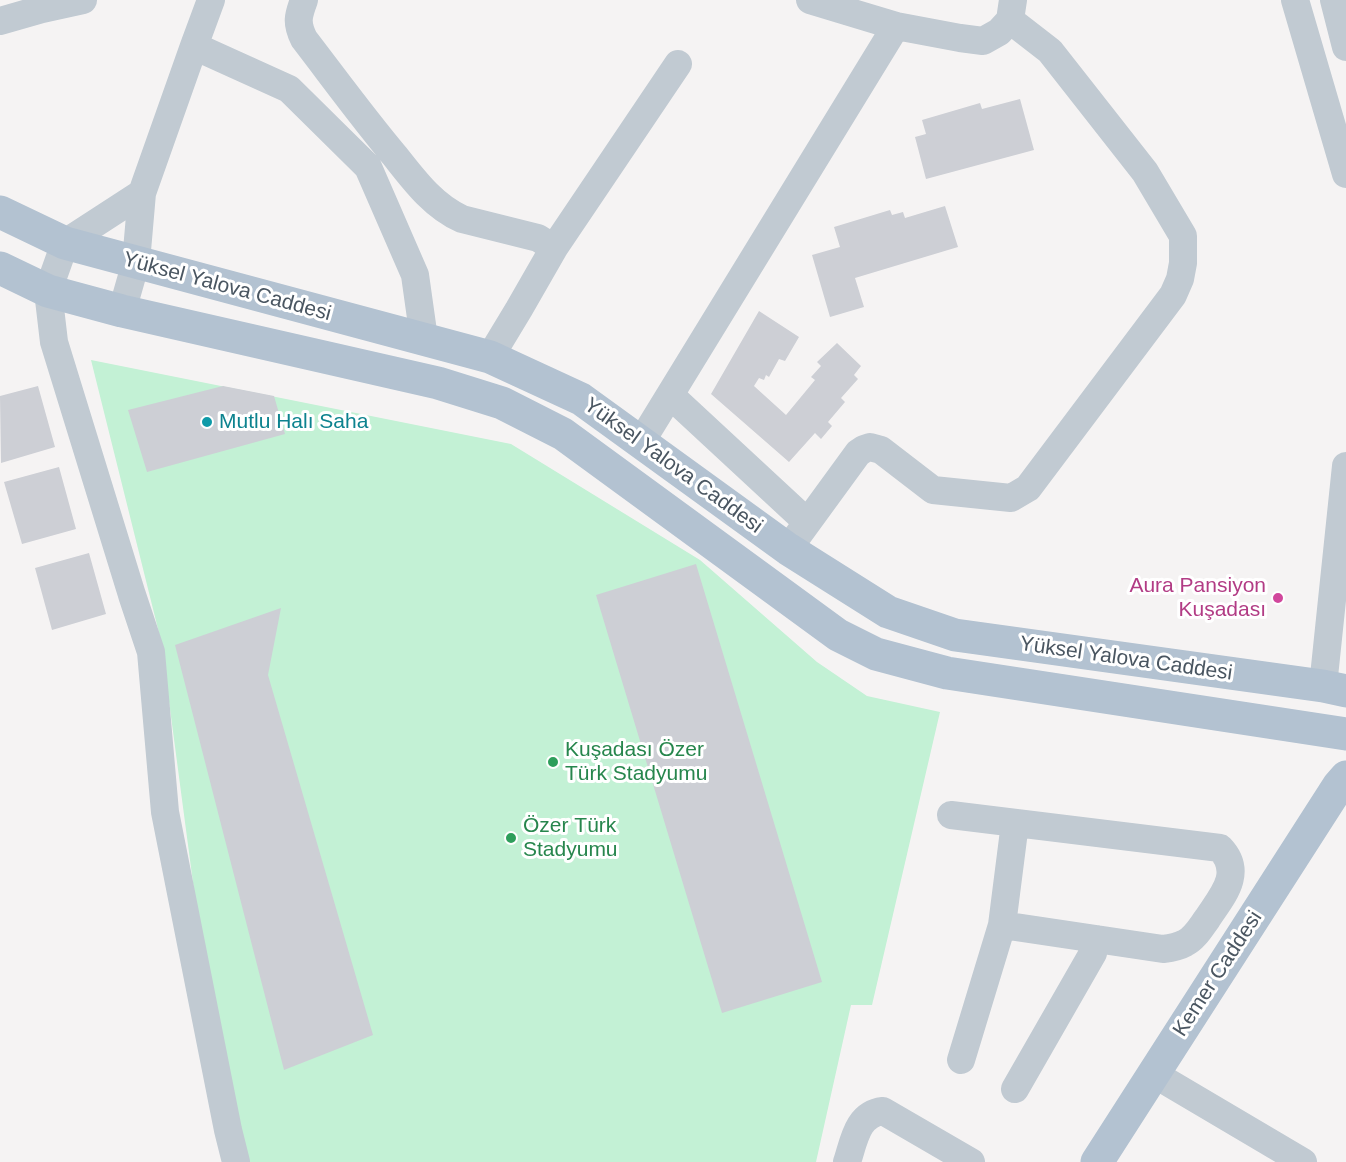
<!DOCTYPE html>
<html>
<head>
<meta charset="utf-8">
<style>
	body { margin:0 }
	canvas { display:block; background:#f5f3f3 }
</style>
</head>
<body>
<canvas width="1346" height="1162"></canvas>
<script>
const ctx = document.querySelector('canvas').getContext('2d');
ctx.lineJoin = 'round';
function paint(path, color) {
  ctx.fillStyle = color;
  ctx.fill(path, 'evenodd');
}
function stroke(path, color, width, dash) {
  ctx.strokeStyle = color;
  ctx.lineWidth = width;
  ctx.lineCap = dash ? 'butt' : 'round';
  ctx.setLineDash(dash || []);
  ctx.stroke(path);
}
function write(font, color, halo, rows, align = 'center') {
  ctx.font = font + ' Arial,sans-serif';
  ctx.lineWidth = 6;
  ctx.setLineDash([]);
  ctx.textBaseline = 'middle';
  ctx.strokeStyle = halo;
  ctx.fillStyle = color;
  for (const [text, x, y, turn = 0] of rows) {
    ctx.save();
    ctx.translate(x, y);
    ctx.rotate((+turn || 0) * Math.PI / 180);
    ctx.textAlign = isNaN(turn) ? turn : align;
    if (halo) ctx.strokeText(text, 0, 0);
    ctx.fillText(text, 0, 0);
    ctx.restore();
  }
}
paint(new Path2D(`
	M 91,360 L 511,444 L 700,560 L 817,662 L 867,696 L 940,712 L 872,1005 L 851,1005 L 816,1162 L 230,1162 L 161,641 Z`), '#c3f1d5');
paint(new Path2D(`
	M 1020,99 L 1034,150 L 926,179 L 915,137 L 926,134 L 922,120 L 980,103 L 982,109 Z
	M 945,206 L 958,247 L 855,278 L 864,307 L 830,317 L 812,255 L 840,247 L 834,227 L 890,210 L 892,215 L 903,212 L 905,218 Z
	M 759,311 L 799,337 L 785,361 L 779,359 L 769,377 L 766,375 L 764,380 L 759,378 L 754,386 L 786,415 L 815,380 L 811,377 L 821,366 L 817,362 L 837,343 L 861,366 L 854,375 L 858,379 L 841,398 L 845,402 L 828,422 L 832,426 L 821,439 L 815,433 L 789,462 L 711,394 Z
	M 38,386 L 55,447 L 1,463 L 0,396 Z
	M 223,386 L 274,396 L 285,434 L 147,472 L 128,410 Z
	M 59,467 L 76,529 L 22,544 L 4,482 Z
	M 89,553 L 106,614 L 52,630 L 35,568 Z
	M 696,564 L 822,982 L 722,1013 L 596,595 Z
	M 281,608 L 268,675 L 373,1035 L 284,1070 L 175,645 Z`), '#cdcfd5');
stroke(new Path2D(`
	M 304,0 C 298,16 296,23 304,39 C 334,78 363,118 395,156 C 414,180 433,206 462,219 L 538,238 L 554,248
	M 810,0 L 896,26
	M 1295,0 L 1346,174
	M 1334,0 L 1346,47
	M 0,21 L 42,9 L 83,0
	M 194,46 L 289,89 L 368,167 L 415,275 L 424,339
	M 142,193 L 65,243 L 48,291 L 54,342 L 132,595 L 151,652 L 165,812 L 228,1130 L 236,1162
	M 122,311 L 136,262 L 142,193 L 194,46 L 211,0
	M 490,357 L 519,309 L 554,248 L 678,64
	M 670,395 L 807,522
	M 641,442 L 896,26 L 960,38 L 983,41 L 999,32 L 1010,20 L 1013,0
	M 788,549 L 858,453 L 864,449 L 870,447 L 881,450 L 933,490 L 1011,498 L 1028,488 L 1173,295 L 1180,279 L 1183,263 L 1183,236 L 1145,172 L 1050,51 L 1010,20
	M 1323,686 L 1346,466
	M 951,815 L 1220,848 C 1244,873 1222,896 1207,919 C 1201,927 1195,938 1185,943 C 1178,947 1171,948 1163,949 L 1002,925
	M 961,1060 L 1002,925 L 1015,823
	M 1154,1074 L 1303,1162
	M 1015,1089 L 1093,953 L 1096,939
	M 847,1162 C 854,1141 857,1114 883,1111 L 971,1162`), '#c1cad2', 28);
stroke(new Path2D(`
	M 0,212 L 65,243 L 490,357 L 581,399 L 788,549 L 888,612 L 955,635 L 1323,686 L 1346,691
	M 0,268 L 48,291 L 122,311 L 438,383 L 502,403 L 563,434 L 838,635 L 876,654 L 947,673 L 1346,734
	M 1097,1162 L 1339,785 L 1346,777`), '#b3c2d1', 33);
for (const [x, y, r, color] of [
	[207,422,6,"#0f9aa8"],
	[1278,598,6,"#d1479c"],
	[553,762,6,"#2e9e5b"],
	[511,838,6,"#2e9e5b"]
]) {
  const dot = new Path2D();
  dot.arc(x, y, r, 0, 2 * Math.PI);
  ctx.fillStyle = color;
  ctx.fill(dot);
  stroke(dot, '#fff', 2);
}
write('21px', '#4a5661', '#fff', [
	["Yüksel Yalova Caddesi",227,287,15],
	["Yüksel Yalova Caddesi",673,466,36],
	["Yüksel Yalova Caddesi",1126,659,8],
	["Kemer Caddesi",1218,974,-57]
]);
write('21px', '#0d838f', '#fff', [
	["Mutlu Halı Saha",219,422]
], 'left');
write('21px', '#b23c85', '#fff', [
	["Aura Pansiyon",1266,586],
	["Kuşadası",1266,610]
], 'right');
write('21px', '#27864d', '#fff', [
	["Kuşadası Özer",565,750],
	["Türk Stadyumu",565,774],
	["Özer Türk",523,826],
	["Stadyumu",523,850]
], 'left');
</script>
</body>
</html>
